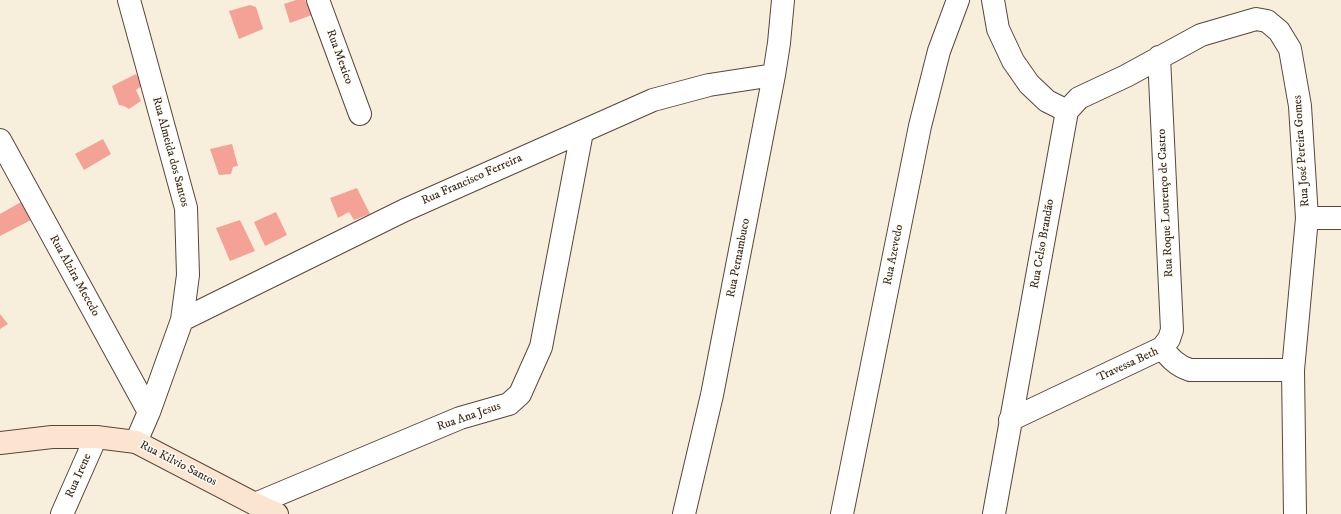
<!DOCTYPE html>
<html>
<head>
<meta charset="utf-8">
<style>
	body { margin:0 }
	canvas { display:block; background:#f7eedc }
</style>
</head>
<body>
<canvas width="1341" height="514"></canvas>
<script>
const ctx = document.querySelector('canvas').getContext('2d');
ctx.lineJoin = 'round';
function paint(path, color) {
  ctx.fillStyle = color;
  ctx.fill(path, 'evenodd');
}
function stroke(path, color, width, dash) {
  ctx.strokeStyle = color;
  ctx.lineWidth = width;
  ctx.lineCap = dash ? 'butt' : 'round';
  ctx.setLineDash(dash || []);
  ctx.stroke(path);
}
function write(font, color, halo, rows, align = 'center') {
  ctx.font = font + ' "IM FELL DW Pica",serif';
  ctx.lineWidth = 3;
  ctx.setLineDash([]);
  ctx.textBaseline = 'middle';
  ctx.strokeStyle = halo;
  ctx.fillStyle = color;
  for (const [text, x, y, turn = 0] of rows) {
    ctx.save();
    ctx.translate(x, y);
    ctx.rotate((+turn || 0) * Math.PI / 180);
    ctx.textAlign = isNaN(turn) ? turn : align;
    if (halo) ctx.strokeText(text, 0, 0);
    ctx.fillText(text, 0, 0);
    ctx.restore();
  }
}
paint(new Path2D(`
	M 296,0 L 305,0 L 312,15 L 290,23 L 284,4 Z
	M 250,5 L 256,7 L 263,29 L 239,39 L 229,11 Z
	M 136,74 L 143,85 L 136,90 L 141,101 L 129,109 L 124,106 L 119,105 L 112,86 Z
	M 103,139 L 111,154 L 84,170 L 75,154 Z
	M 232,144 L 238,166 L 233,167 L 231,174 L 219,175 L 210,149 Z
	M 357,188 L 370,214 L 354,220 L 349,212 L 338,218 L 330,198 Z
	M 21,202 L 31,220 L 0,236 L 0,214 Z
	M 276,212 L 287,235 L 265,246 L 254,222 Z
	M 240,220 L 255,251 L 230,261 L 216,228 Z
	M 0,314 L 8,324 L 0,329 Z`), '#f5a296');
const street = new Path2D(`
	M 129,0 L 186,208 L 188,275 L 182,320 L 149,412 L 136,442
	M 318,0 L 360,114
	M 993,0 L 998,29 L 1013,61 L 1029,84 L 1047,101 L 1067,111
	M 1067,111 L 1079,98 L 1126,76 L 1201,35 L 1256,19 L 1267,21 L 1279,31 L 1290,49 L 1300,106 L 1307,218 L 1293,370 L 1295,514
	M 0,140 L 149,412
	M 1307,218 L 1341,218
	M 182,320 L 405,210 L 653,100 L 709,85 L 774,75
	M 1162,348 C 1170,358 1177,366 1190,370 L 1293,370
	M 1010,420 L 1162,348 L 1169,339 L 1172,330 L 1159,57
	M 255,504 L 460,418 L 509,404 L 520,394 L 541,347 L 582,132
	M 62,514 L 96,437
	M 684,514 L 712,395 L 774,75 L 779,43 L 783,0
	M 842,514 L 920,126 L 939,51 L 958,0
	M 994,514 L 1067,111`);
const secondary = new Path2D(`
	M 0,443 L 52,437 L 96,437 L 136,442 L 255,504 L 277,514`);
stroke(street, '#57473a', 24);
stroke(secondary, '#57473a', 24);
stroke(street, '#fff', 22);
stroke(secondary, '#fce5d0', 22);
write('12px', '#3b2a1e', '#fdfcf7', [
	["Rua Mexico",339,57,70],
	["Rua José Pereira Gomes",1302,151,-94],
	["Rua Almeida dos Santos",170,152,75],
	["Rua Francisco Ferreira",472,180,-24],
	["Rua Roque Lourenço de Castro",1166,203,-93],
	["Rua Celso Brandão",1043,244,-80],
	["Rua Azevedo",894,255,-79],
	["Rua Pernambuco",739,258,-79],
	["Rua Alzira Mecedo",74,276,61],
	["Travessa Beth",1128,365,-25],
	["Rua Ana Jesus",469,417,-19],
	["Rua Kilvio Santos",178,464,27],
	["Rua Irene",79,476,-66]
]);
</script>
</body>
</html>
